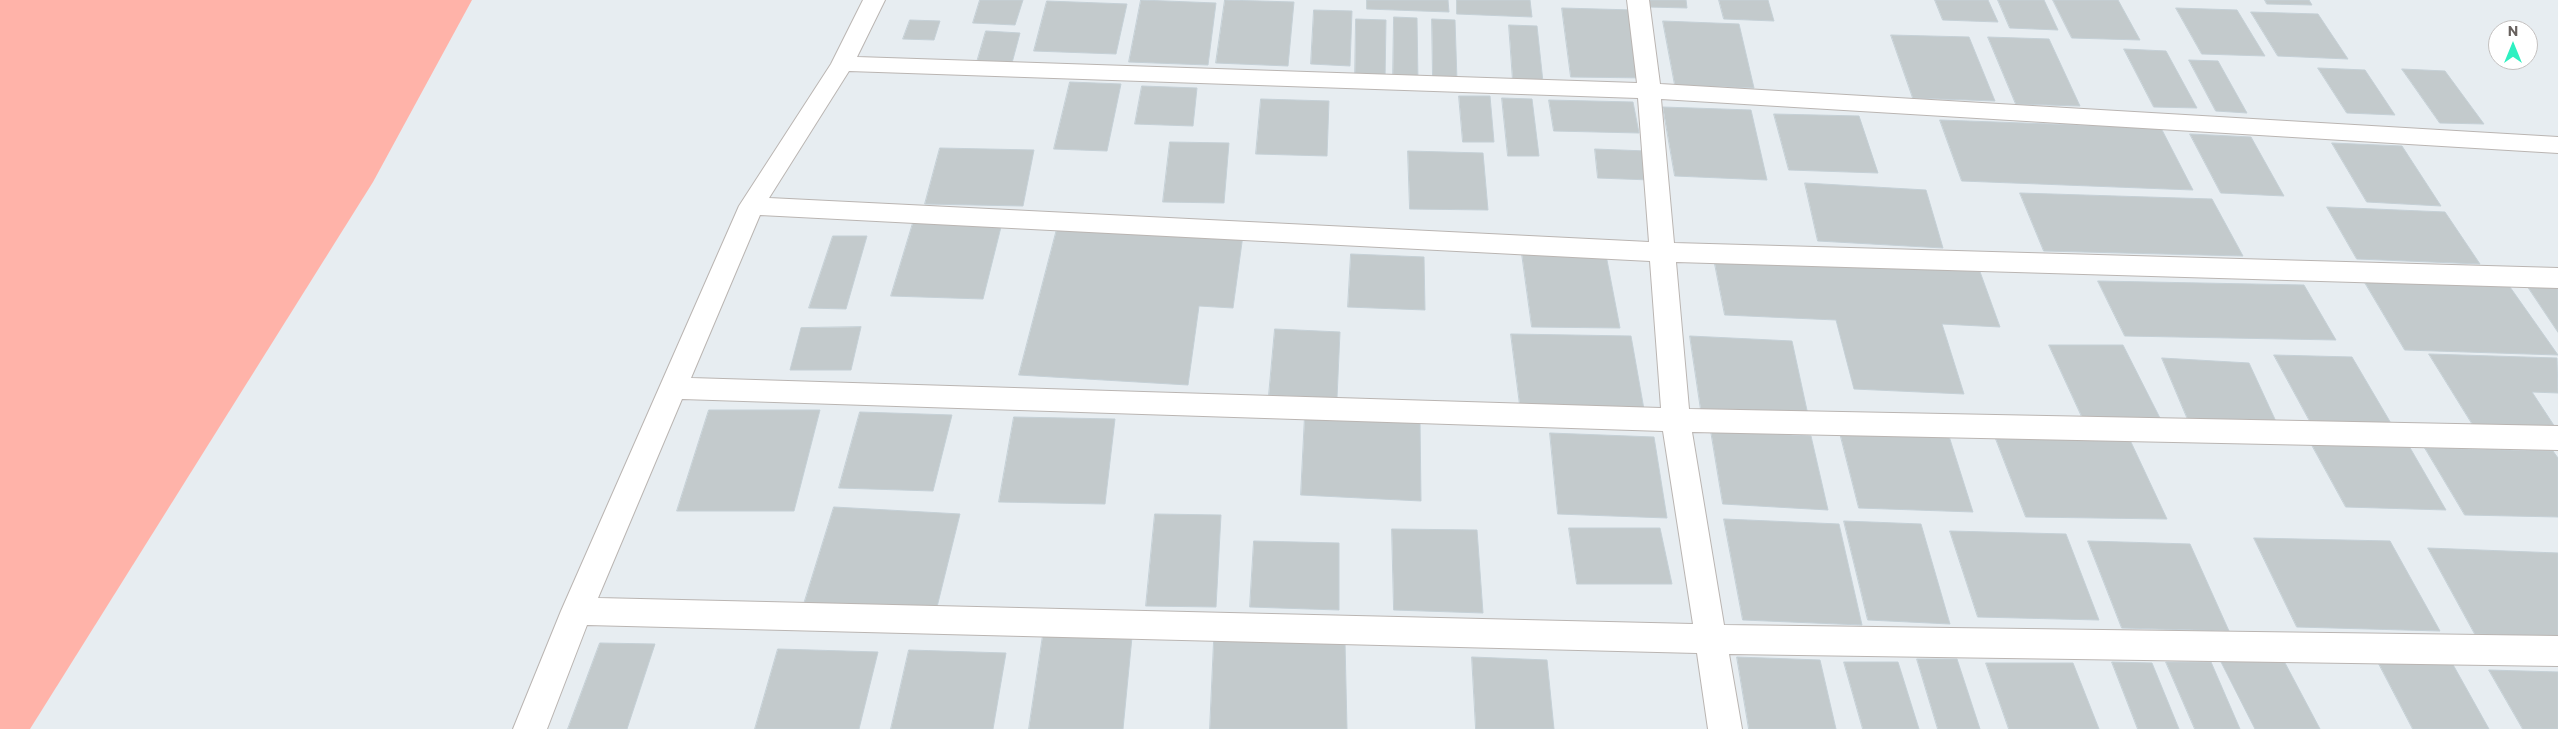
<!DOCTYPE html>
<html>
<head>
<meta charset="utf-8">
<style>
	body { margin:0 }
	#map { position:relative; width:2558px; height:729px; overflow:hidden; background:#e7edf1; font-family:Commissioner,sans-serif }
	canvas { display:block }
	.north { position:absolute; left:2488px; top:20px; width:50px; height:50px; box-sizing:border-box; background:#fff; border:1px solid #c3c0bf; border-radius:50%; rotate:0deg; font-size:14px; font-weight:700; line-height:20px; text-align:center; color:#68615e }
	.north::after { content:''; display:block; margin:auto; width:18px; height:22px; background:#2ef0c1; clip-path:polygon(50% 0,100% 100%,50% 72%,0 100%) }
</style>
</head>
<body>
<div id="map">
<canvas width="2558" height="729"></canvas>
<div class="north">N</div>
</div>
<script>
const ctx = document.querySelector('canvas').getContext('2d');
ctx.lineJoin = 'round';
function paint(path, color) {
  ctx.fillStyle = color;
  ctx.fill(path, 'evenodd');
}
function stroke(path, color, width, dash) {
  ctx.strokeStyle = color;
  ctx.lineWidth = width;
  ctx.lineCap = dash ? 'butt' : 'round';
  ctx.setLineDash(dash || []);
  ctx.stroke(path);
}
paint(new Path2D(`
	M 0,0 L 472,0 L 373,182 L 30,729 L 0,729 Z`), '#ffb3a9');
const building = new Path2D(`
	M 980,0 L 1023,0 L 1015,25 L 973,23 Z
	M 1141,0 L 1216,3 L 1208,65 L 1129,62 Z
	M 1225,0 L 1294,2 L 1288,66 L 1216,63 Z
	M 1367,0 L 1448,0 L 1449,12 L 1367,9 Z
	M 1457,0 L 1530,0 L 1532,17 L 1457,14 Z
	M 1647,0 L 1686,0 L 1687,8 L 1648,7 Z
	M 1719,0 L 1768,0 L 1774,21 L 1724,19 Z
	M 1935,0 L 1988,0 L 1998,22 L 1943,20 Z
	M 1998,0 L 2044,0 L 2058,30 L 2010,28 Z
	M 2053,0 L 2118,0 L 2140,40 L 2072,38 Z
	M 2265,0 L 2309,0 L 2312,5 L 2267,4 Z
	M 1047,1 L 1127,4 L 1116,54 L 1034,51 Z
	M 1562,8 L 1634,10 L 1647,78 L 1571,77 Z
	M 2176,8 L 2237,10 L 2265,56 L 2202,54 Z
	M 1314,10 L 1352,11 L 1350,66 L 1311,64 Z
	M 2251,12 L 2318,14 L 2348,59 L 2278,56 Z
	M 1394,17 L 1417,18 L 1418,82 L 1393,81 Z
	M 1356,19 L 1386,20 L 1385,81 L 1355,80 Z
	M 1432,19 L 1455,20 L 1457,81 L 1433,80 Z
	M 910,20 L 940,21 L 934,40 L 903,39 Z
	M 1663,21 L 1739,24 L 1754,88 L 1675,85 Z
	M 1509,25 L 1537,26 L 1543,82 L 1513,81 Z
	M 986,31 L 1020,33 L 1012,63 L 977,62 Z
	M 1891,35 L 1969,37 L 1995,101 L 1913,98 Z
	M 1988,37 L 2049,39 L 2080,106 L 2016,104 Z
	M 2124,49 L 2166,51 L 2197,108 L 2154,107 Z
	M 2189,60 L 2218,61 L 2247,113 L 2216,111 Z
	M 2318,68 L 2365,70 L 2395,115 L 2347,113 Z
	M 2402,69 L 2445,71 L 2484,124 L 2440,123 Z
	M 1070,82 L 1121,84 L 1107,151 L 1054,149 Z
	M 1142,86 L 1197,88 L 1193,126 L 1135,124 Z
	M 1459,96 L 1490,96 L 1494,142 L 1463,142 Z
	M 1502,98 L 1532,99 L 1539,156 L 1508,156 Z
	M 1261,99 L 1329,101 L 1327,156 L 1256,154 Z
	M 1549,100 L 1633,102 L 1639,133 L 1554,131 Z
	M 1663,107 L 1751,110 L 1767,180 L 1675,176 Z
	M 1774,114 L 1859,116 L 1878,173 L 1789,170 Z
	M 1940,120 L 2161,128 L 2193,190 L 1962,181 Z
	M 2190,134 L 2251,137 L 2284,196 L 2221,193 Z
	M 1170,142 L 1229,143 L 1224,203 L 1163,202 Z
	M 2332,143 L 2402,146 L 2441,206 L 2367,202 Z
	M 940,148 L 1034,150 L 1023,206 L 925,204 Z
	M 1595,149 L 1646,151 L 1650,180 L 1598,178 Z
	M 1408,151 L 1483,153 L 1488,210 L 1410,209 Z
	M 1805,183 L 1926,190 L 1943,248 L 1818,241 Z
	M 2020,193 L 2212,199 L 2243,256 L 2044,251 Z
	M 2327,207 L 2445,212 L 2480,264 L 2357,259 Z
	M 913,223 L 1001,227 L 983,299 L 891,296 Z
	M 1058,225 L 1243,235 L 1233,308 L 1199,306 L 1188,385 L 1019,375 Z
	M 833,236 L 867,236 L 846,309 L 809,308 Z
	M 1351,254 L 1424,257 L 1425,310 L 1348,307 Z
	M 1522,254 L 1606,255 L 1620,328 L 1532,327 Z
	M 1714,259 L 1979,269 L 2000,327 L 1942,324 L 1964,394 L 1854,389 L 1836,320 L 1725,315 Z
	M 2098,281 L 2304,285 L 2336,340 L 2125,336 Z
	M 2364,281 L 2510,287 L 2558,355 L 2405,350 Z
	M 2526,284 L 2558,286 L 2558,332 Z
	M 861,327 L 851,370 L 790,370 L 801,328 Z
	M 1275,329 L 1340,332 L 1337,398 L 1269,395 Z
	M 1511,334 L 1631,336 L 1645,415 L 1521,413 Z
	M 1690,336 L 1792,341 L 1808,415 L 1701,410 Z
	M 2049,345 L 2123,345 L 2161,420 L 2084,421 Z
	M 2429,354 L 2557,358 L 2558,393 L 2532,392 L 2555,427 L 2473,425 Z
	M 2274,355 L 2352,357 L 2392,425 L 2311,423 Z
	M 2162,358 L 2249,363 L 2279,428 L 2189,422 Z
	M 709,410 L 820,410 L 794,511 L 677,511 Z
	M 860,412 L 952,415 L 933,491 L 839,488 Z
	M 1305,415 L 1420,420 L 1421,501 L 1301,495 Z
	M 1014,417 L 1115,419 L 1105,504 L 999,502 Z
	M 1839,429 L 1948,433 L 1973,512 L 1859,508 Z
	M 1711,431 L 1811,436 L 1828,510 L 1723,504 Z
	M 1550,433 L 1654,437 L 1667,518 L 1558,514 Z
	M 2307,436 L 2405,439 L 2446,510 L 2346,507 Z
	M 1996,439 L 2130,440 L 2167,519 L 2026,517 Z
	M 2425,448 L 2553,451 L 2558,458 L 2558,517 L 2465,515 Z
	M 834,507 L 960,514 L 936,611 L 804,604 Z
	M 1155,514 L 1221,515 L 1216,607 L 1146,606 Z
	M 1724,519 L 1839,524 L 1862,625 L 1743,620 Z
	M 1844,521 L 1921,524 L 1950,624 L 1868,620 Z
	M 1569,528 L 1660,528 L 1672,584 L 1577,584 Z
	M 1392,529 L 1477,530 L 1483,613 L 1394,610 Z
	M 1950,531 L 2066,534 L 2099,620 L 1978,617 Z
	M 2254,538 L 2390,541 L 2440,631 L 2297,627 Z
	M 1254,541 L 1339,543 L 1339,610 L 1250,607 Z
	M 2088,541 L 2190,544 L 2229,631 L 2122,628 Z
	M 2428,548 L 2558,553 L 2558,637 L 2475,634 Z
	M 1043,635 L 1132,637 L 1123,729 L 1029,729 Z
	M 1214,641 L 1345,642 L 1347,729 L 1210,729 Z
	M 600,643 L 655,644 L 627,729 L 568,729 Z
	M 778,649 L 878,652 L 859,729 L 755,729 Z
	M 909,650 L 1006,653 L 993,729 L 891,729 Z
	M 1472,657 L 1547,660 L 1554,729 L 1476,729 Z
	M 1737,657 L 1820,660 L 1836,729 L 1749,729 Z
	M 1917,659 L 1957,659 L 1980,729 L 1938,729 Z
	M 2377,660 L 2451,661 L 2489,729 L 2413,729 Z
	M 2284,661 L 2320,729 L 2255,729 L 2221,662 Z
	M 1844,662 L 1898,662 L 1919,729 L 1863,729 Z
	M 2112,662 L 2152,663 L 2179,729 L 2138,729 Z
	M 2166,662 L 2211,662 L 2240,729 L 2195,729 Z
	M 1986,663 L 2073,663 L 2099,729 L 2009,729 Z
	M 2489,670 L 2558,672 L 2558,729 L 2523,729 Z`);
paint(building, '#c3cacc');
stroke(building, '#c5d0d6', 1);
const minor = new Path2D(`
	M 863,0 L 885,0 L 857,57 L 1637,83 L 1627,0 L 1649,0 L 1660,84 L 2558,137 L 2558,153 L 1661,99 L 1674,243 L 2558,268 L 2558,288 L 1676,262 L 1689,409 L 2558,426 L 2558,450 L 1692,432 L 1724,625 L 2558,636 L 2558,666 L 1729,654 L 1742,729 L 1708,729 L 1697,653 L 587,625 L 547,729 L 513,729 L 561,611 L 739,206 L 831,64 ZM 849,71 L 1638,98 L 1649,242 L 769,198 ZM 760,215 L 1650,261 L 1661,408 L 691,378 ZM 682,399 L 1663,431 L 1693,624 L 598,598 Z`);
stroke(minor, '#bab5b2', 2);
paint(minor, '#fff');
</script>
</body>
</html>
